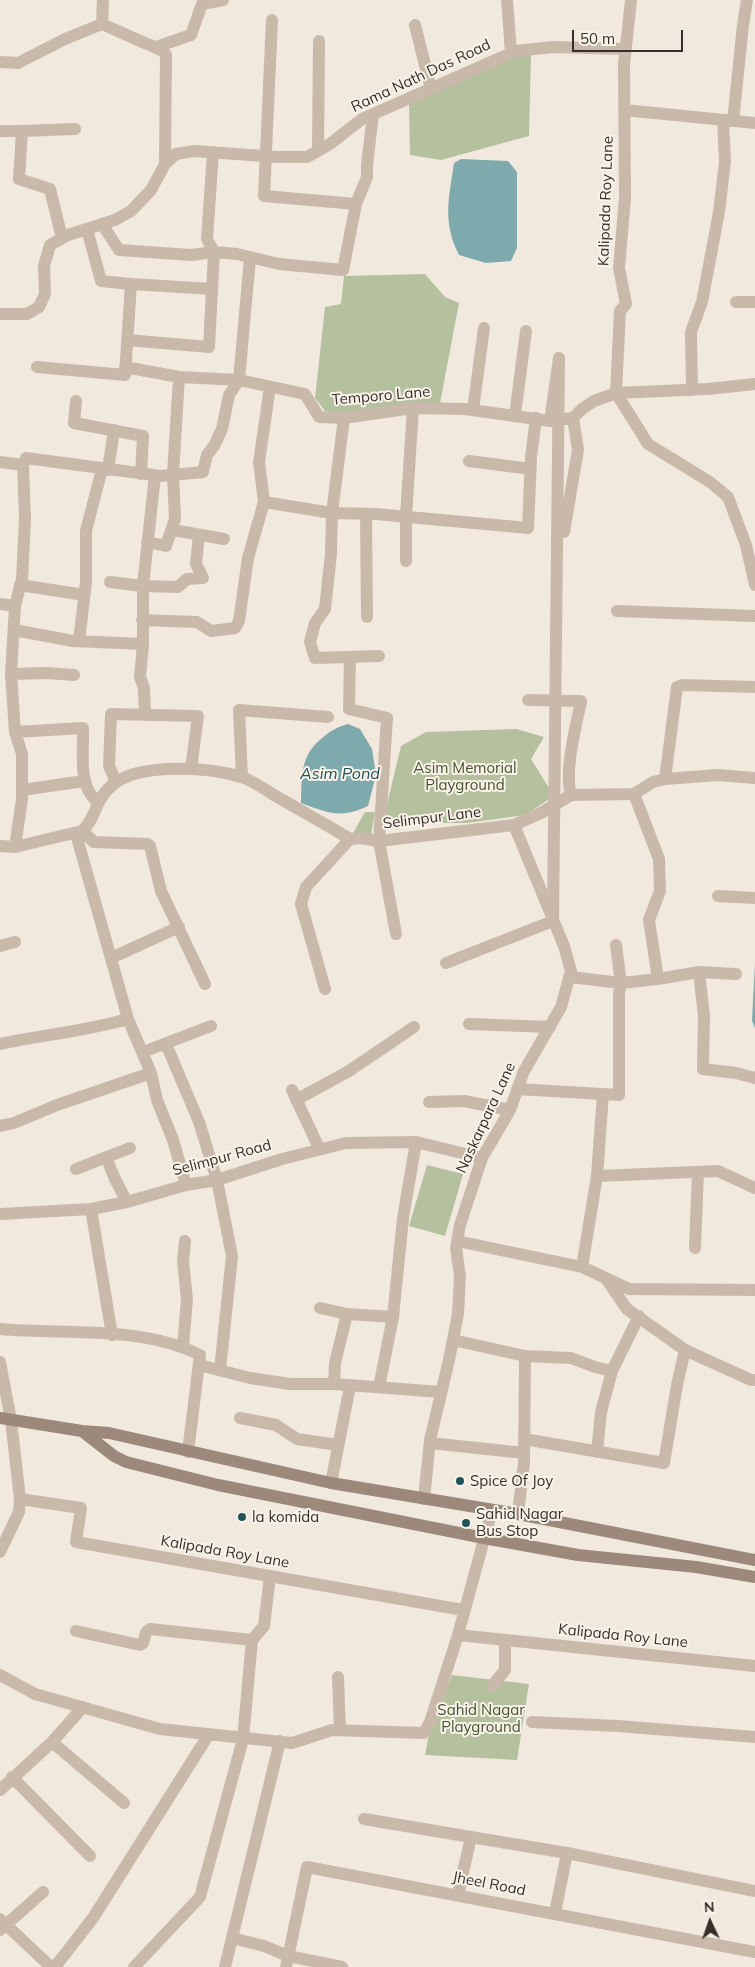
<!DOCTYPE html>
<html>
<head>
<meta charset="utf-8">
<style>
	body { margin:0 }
	#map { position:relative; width:755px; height:1967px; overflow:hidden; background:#f1e9de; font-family:Mulish,sans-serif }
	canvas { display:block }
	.north { position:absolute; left:685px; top:1897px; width:50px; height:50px; -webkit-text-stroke:4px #f9f3ea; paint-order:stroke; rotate:357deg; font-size:14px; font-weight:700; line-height:20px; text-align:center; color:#372e29 }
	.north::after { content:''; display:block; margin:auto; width:18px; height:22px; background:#372e29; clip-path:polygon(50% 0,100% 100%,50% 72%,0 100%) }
	.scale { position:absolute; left:572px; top:30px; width:111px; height:22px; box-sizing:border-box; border:2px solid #372e29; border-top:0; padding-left:6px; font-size:15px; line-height:18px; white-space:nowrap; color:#372e29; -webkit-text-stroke:4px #f9f3ea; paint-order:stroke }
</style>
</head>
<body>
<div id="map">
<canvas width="755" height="1967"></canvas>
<div class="north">N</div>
<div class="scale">50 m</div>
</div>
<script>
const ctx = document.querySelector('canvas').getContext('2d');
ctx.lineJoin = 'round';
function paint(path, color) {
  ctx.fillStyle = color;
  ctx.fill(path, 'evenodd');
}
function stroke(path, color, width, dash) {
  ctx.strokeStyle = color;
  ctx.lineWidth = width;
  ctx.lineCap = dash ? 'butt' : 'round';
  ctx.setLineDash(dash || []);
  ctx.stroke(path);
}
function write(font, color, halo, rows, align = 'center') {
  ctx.font = font + ' Mulish,sans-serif';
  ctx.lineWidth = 4;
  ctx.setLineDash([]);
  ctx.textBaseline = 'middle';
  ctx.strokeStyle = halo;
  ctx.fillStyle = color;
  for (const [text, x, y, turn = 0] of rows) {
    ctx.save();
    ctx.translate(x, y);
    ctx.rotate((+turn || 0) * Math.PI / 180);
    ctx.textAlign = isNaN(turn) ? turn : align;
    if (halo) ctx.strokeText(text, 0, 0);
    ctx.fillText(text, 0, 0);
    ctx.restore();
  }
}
paint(new Path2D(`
	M 531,53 L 529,136 L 441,160 L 410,155 L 409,102 L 516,55 Z
	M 425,274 L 445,297 L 459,303 L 440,403 L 340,413 L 325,411 L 315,398 L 325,307 L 341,304 L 344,276 Z
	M 516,729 L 544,737 L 531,759 L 554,796 L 525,815 L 467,823 L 404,823 L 384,817 L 401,746 L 426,732 Z
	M 365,812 L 375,812 L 371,835 L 353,833 Z
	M 427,1165 L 463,1174 L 445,1236 L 409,1226 Z
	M 452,1675 L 529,1684 L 517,1760 L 425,1755 L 429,1734 Z`), '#b4c09e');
paint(new Path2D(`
	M 461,159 L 508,161 L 517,172 L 517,248 L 511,261 L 486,263 L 459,255 C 442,221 449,198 454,163 Z
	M 348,724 L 360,729 L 372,749 L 376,775 L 368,806 C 340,819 329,813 301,803 C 302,777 300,756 321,739 C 330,731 337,727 348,724 Z
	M 755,963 L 755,1028 L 752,1021 Z`), '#7eaaad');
stroke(new Path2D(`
	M 507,0 L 511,53
	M 631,0 L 624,65 L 625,198 L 619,268 L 626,304 L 620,311 L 616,393 L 648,444 L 710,482 L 728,497 L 746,545 L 755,585
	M 272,20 L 264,196 L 356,204
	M 102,24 L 103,0
	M 415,25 L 431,89
	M 156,47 L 191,35 L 202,4 L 223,0
	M 0,62 L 18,63 L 65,39 L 102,24 L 163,51 L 166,55 L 165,164
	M 624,110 L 755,123
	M 733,121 L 743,25 L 747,0
	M 0,131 L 22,131 L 19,179 L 50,189 L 62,238
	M 22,131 L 75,129
	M 318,150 L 319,41
	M 213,152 L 207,239 L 214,252 L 237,254 L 279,264 L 343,270 L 356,204 L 367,177 L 367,165 L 373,114
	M 102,224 L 119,250 L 191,255 L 214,252 L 209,347 L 127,340
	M 87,229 L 101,281 L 131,284
	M 736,302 L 755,302
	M 0,314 L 27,314 L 39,307 L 45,294 L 44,266 L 50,245 L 68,235 L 115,220 L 131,211 L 151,190 L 165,164 L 176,154 L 194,151 L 277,157 L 307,157 L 330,144 L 362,119 L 516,51 L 553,47 L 626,49
	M 37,367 L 125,375 L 131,284 L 212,289
	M 125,367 L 179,377 L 239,380 L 305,394 L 319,417 L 344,418 L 413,408 L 465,409 L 550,421 L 573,418 L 582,409 L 594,401 L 616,393 L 708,389 L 755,384
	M 692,390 L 691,332 L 702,302 L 719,212 L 725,162 L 723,120
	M 76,401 L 74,423 L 143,436 L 141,474
	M 473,410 L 484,328
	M 515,415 L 526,331
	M 344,418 L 332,513 L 331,554 L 325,609 L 315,623 L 310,642 L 315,658 L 379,656
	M 469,461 L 531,469
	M 0,462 L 23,465 L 26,458 L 161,476 L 203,472 L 207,455 L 214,446 L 222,429 L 229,395 L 239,380 L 250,258
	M 108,470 L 114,430
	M 264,502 L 332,513 L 376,514 L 528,528 L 531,457 L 536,418
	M 366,514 L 367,617
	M 173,530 L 224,539
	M 564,532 L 578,450 L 573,418
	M 147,542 L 166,546 L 175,519 L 173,474 L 179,377
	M 406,561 L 406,516 L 413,408
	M 110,582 L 143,586 L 178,587 L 187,579 L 203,578 L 196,564 L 199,535
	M 20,585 L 84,595
	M 0,604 L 15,606
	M 617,611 L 755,616
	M 142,620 L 197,622 L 211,631 L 235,628 L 239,621 L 248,558 L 264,502 L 259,462 L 270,387
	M 14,630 L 73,641 L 143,644
	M 79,641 L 86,582 L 86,531 L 102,469
	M 350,657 L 349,709 L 387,718 L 379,841 L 396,934
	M 11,674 L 47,673 L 74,675
	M 528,700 L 581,701 C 576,727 564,770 571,795
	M 145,715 L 144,688 L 140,677 L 143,644 L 143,586 L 155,475
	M 15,732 L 83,728 C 84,751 77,787 98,802
	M 242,777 L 239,710 L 328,717
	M 665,779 L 677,687 L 682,685 L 755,687
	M 116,782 L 109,766 L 111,714 L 198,716 L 191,769
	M 22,790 L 84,781
	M 634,794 L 659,859 L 660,891 L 649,920 L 658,979
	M 82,831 L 94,842 L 148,844 L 150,846 L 161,891 L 205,984
	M 76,834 L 128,1019 L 151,1073 L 157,1100 L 173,1140 L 186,1185
	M 15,847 L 22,799 L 22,754 L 15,732 L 11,674 L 15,606 L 22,579 L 25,519 L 23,465
	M 718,896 L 755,898
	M 0,946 L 15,942
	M 111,958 L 179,927
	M 446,963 L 553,921 L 559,358 L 550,421
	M 699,972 L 704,1016 L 703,1069 L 736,1073 L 755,1078
	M 570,977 L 621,983 L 658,979 L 699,972 L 736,974
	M 325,989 L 301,904 L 306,887 L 350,839
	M 469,1024 L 550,1027
	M 0,1044 C 43,1035 86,1031 128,1019
	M 166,1044 L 199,1122 L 217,1180 L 232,1256 L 220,1370
	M 143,1052 L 211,1026
	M 517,1089 L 619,1095 L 619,994 L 621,983 L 616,945
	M 292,1090 L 319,1148
	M 296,1100 L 349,1071 L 414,1027
	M 429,1102 L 464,1101 L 510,1110
	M 0,1126 L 14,1123 L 57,1105 L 151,1073
	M 106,1157 L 115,1179 L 127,1202
	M 76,1169 L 130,1148
	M 597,1176 L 718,1171 L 755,1188
	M 91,1209 L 112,1335
	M 0,1214 L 91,1209 L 127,1202 L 186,1185 L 217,1180 L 282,1159 L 346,1143 L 416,1142 L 482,1158
	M 457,1241 L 582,1267 L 629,1289 L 755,1290
	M 695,1248 L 698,1172
	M 582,1267 L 597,1176 L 603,1094
	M 607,1280 L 627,1309 L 685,1350 L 751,1380 L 755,1380
	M 320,1308 L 347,1314 L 393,1317
	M 0,1329 C 65,1335 140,1325 200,1355 L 188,1452
	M 453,1340 L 525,1356 L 571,1358 L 595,1367 L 612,1371
	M 183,1347 L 187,1299 L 183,1261 L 185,1241
	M 0,1362 L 11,1420 L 20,1499 L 19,1512 L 0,1552
	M 199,1365 L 250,1378 L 290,1384 L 334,1384 L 441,1392
	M 334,1384 L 335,1363 L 347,1314
	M 379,1387 L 393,1317 L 403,1218 L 416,1142
	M 240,1418 L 276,1425 L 297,1439 L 338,1445
	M 524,1439 L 664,1463 L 677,1385 L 685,1350
	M 430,1443 L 524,1453
	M 597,1452 L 601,1412 L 612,1371 L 639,1316
	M 331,1483 L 350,1386
	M 20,1499 L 81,1508 L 76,1542 L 463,1610
	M 424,1499 L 430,1440 L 449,1360 L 458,1314 L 460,1276 L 456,1248 L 460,1225 L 482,1158 L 510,1110 L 524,1071 L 561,1007 L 571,971 L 564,946 L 514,825
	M 518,1514 L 524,1463 L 525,1356
	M 76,1631 L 140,1645 L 143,1643 L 146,1632 L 150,1629 L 252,1640
	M 458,1635 L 755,1666
	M 0,1675 L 35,1694 L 160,1729 L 292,1743 L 332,1730 L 424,1733 L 430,1722 L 458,1635 L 492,1510
	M 338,1677 L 340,1730
	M 492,1686 L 505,1670 L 505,1640
	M 532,1722 L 618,1726 L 755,1737
	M 52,1742 L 124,1803
	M 12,1777 L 90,1856
	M 0,1790 L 52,1742 L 83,1707
	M 364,1819 L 471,1837 L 458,1895
	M 471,1837 L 567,1853
	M 555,1913 L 567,1853 L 755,1891
	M 0,1930 L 43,1892
	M 232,1938 L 264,1946 L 288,1956 L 342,1967
	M 55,1967 L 93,1918 L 209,1734
	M 134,1967 L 200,1897 L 243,1739 L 252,1640 L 264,1626 L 270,1576
	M 225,1967 L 280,1741
	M 286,1967 L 307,1867 L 755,1952`), '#c9b9aa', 12);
stroke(new Path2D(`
	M 0,846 L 15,847 L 82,831 C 97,818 94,798 115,783 C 142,763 210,767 241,777 C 252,780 264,789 274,795 C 300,810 325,824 350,839 L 360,838 L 379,841 L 514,825 L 541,813 L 571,795 L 634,794 L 653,782 L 665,779 L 718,775 L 755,778
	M 0,1919 L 51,1967`), '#c9b9aa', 12);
stroke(new Path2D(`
	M 0,1418 L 82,1431 L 109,1433 L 331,1483 L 518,1514 L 755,1560
	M 82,1431 L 114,1456 L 126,1462 L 218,1485 L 484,1538 L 578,1555 L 696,1567 L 755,1577`), '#9d897b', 12);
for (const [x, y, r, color] of [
	[460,1481,5,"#205157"],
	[242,1517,5,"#205157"],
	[466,1523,5,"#205157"]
]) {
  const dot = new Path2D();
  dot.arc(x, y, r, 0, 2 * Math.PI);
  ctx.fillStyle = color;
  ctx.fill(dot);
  stroke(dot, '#f9f3ea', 2);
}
write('15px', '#372e29', '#f9f3ea', [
	["Rama Nath Das Road",421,76,-25],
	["Kalipada Roy Lane",606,201,-88],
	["Temporo Lane",381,396,-5],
	["Selimpur Lane",432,818,-7],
	["Naskarpara Lane",486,1118,-65],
	["Selimpur Road",222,1158,-15],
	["Kalipada Roy Lane",225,1552,10],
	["Kalipada Roy Lane",623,1636,6],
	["Jheel Road",489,1884,11]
]);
write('15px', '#45542e', '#f9f3ea', [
	["Asim Memorial",465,768],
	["Playground",465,785],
	["Sahid Nagar",481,1710],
	["Playground",481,1727]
]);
write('15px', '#372e29', '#f9f3ea', [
	["Spice Of Joy",470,1481],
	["Sahid Nagar",476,1514],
	["Bus Stop",476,1531],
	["la komida",252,1517]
], 'left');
write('italic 16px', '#205157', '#f9f3ea', [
	["Asim Pond",340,774]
]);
</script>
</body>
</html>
